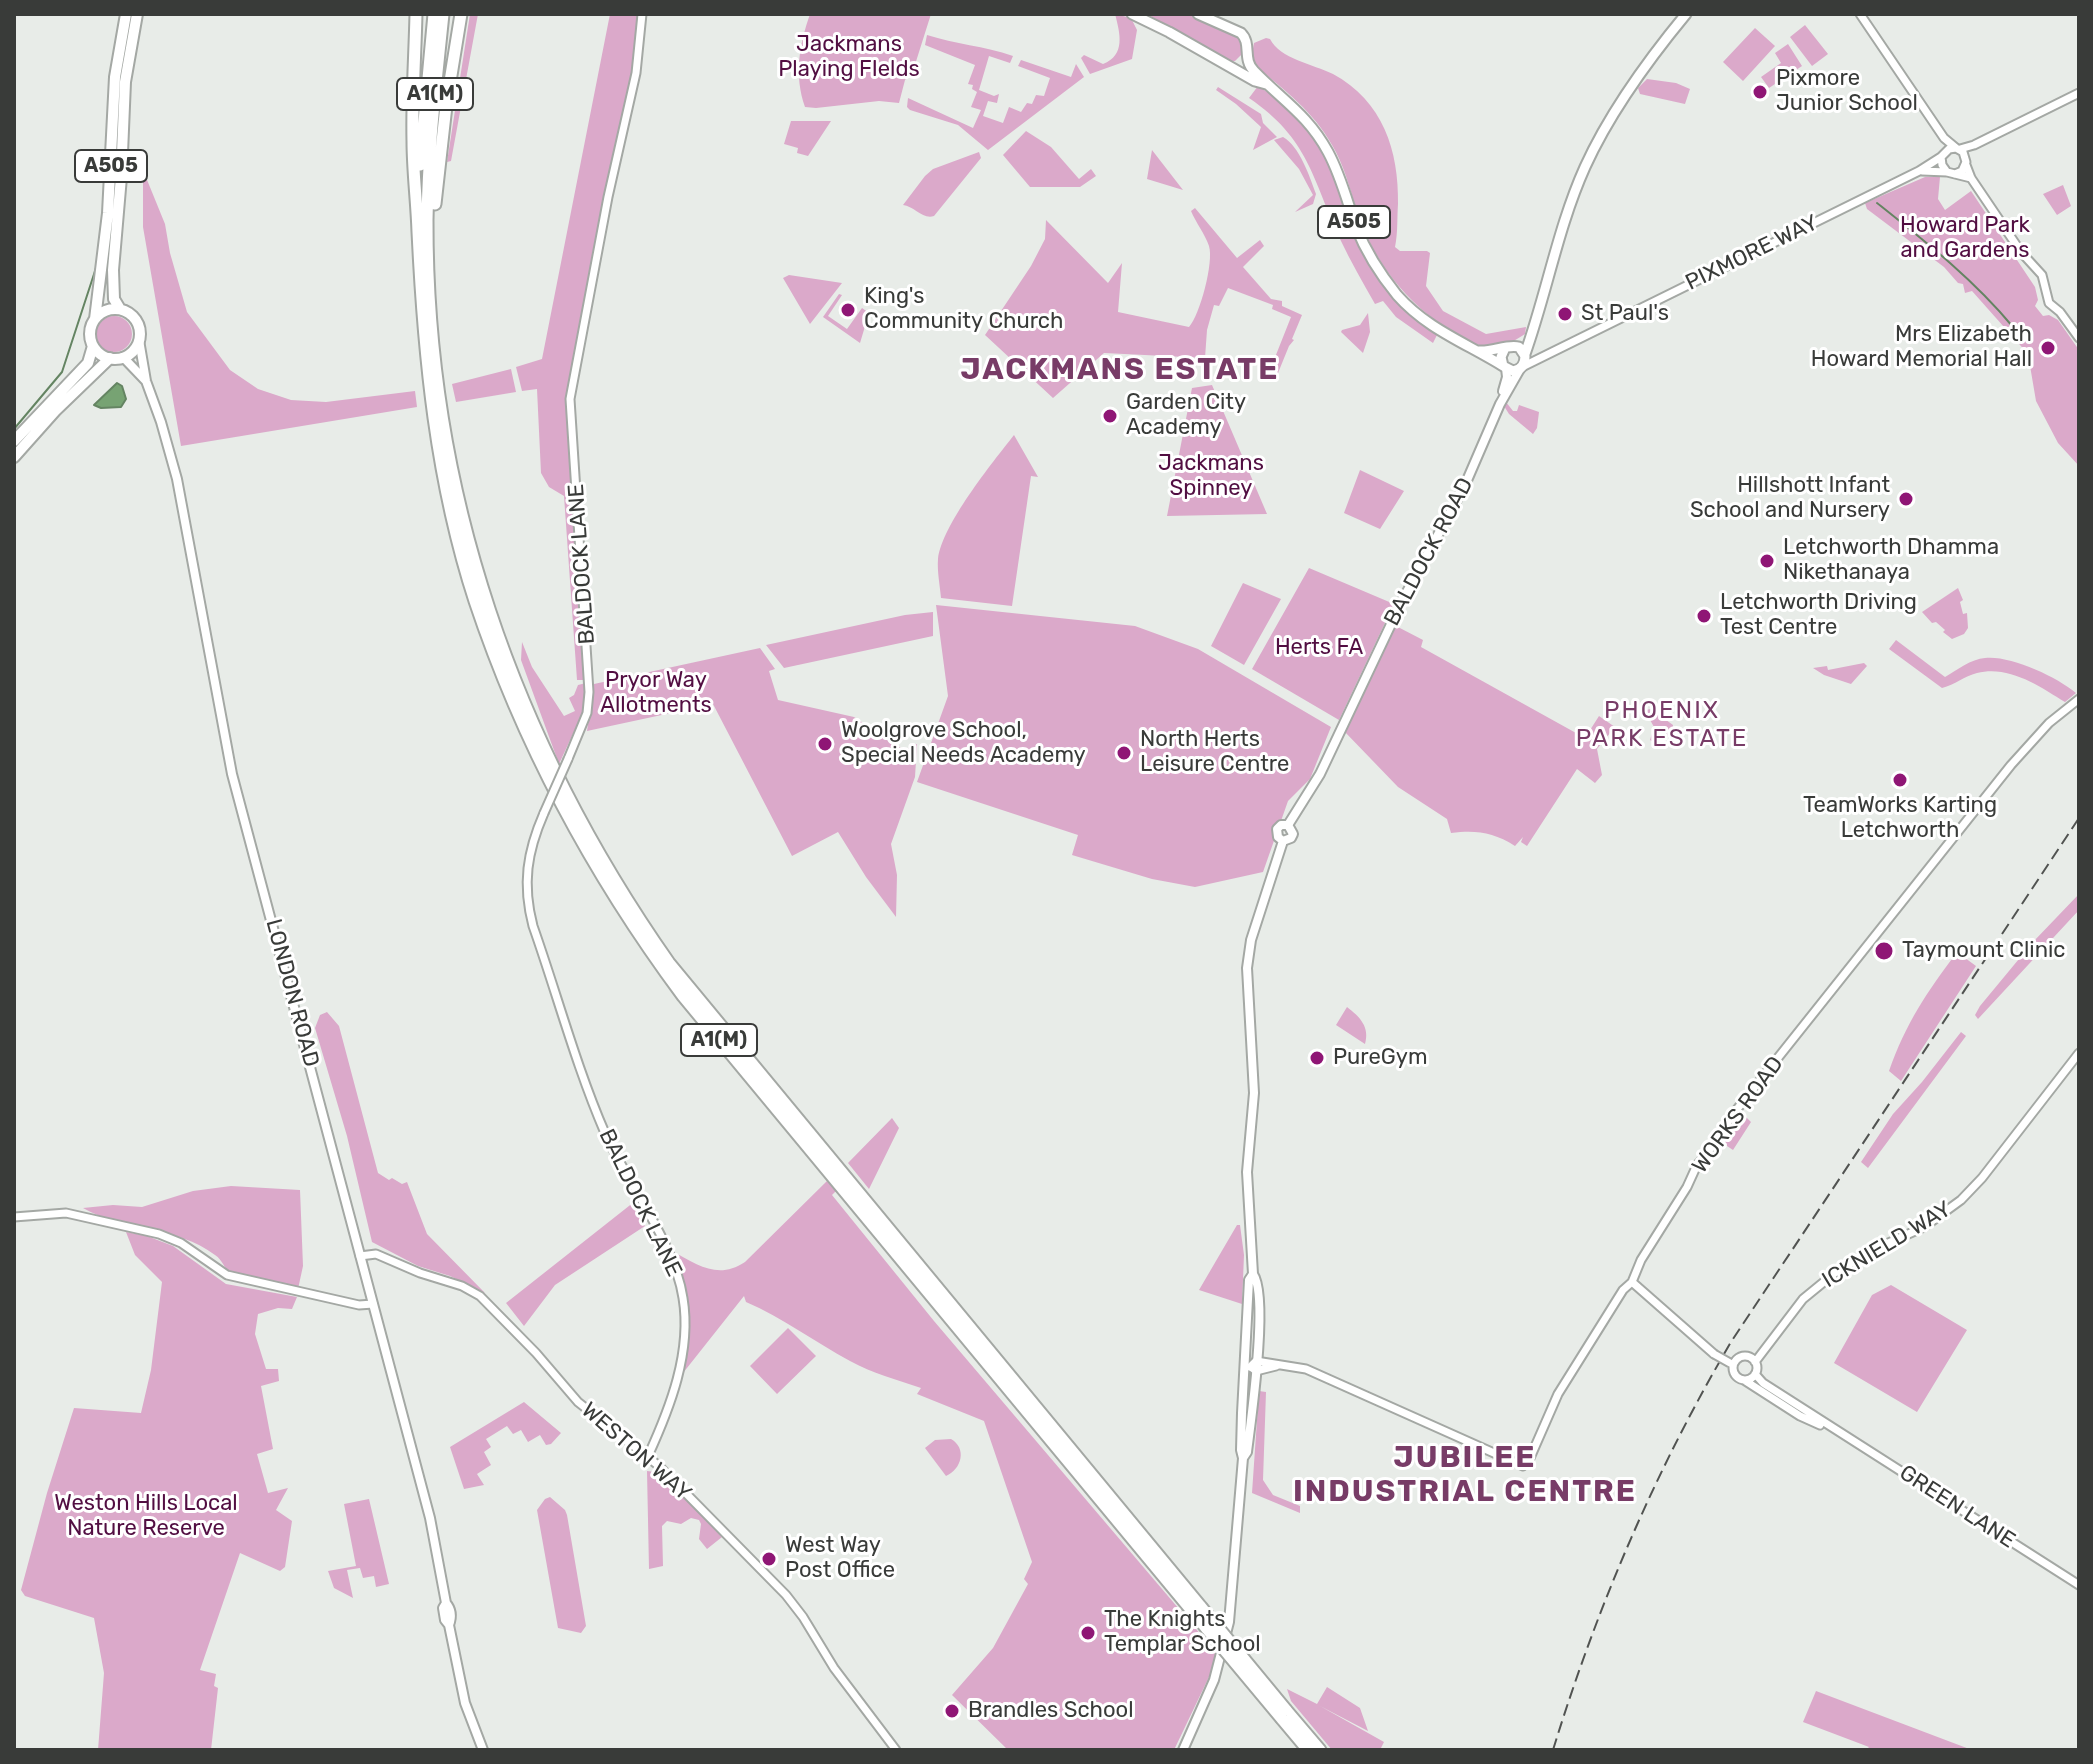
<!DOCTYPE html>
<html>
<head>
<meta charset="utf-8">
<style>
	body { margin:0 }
	#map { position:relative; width:2093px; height:1764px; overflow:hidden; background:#e8ece8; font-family:Rubik,sans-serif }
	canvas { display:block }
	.frame { position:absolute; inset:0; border:16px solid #393b39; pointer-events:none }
</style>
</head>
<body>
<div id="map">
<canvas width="2093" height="1764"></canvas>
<div class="frame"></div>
</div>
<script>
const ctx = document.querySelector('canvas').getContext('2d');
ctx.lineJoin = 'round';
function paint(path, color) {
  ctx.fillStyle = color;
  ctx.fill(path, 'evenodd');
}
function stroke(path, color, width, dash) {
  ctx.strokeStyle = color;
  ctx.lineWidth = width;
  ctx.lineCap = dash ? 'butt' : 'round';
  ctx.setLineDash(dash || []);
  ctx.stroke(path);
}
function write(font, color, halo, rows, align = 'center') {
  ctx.font = font + ' Rubik,sans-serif';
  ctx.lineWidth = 6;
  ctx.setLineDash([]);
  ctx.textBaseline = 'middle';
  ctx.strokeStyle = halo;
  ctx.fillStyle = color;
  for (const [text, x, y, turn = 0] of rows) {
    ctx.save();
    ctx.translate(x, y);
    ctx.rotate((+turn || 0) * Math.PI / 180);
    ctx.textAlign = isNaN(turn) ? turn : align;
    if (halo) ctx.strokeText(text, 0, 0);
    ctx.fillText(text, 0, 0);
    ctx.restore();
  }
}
paint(new Path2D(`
	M 470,14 L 478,14 L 451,161 L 447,162 Z
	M 610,14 L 640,14 L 632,83 L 604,207 L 567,395 L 586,680 L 577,680 L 564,496 L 549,487 L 541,473 L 537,389 L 522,391 L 516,367 L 542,359 Z
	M 810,14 L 931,14 L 913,71 L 905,80 L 899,103 L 879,101 L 816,108 L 805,107 C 794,75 799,46 810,14 Z
	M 1115,14 L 1131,18 L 1137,30 L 1132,59 L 1090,74 L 1081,58 L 1084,55 L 1103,64 C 1126,55 1120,33 1115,14 Z
	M 1147,14 L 1190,14 L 1243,38 L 1244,52 L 1235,61 L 1228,61 Z
	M 1805,25 L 1828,54 L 1812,66 L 1790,37 Z
	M 1755,28 L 1775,46 L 1743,81 L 1723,62 Z
	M 927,35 C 955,44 984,46 1013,56 L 1010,63 L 989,56 L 979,90 L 994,96 L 999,94 L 997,103 L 988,101 L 983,116 L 1003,123 L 1009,107 L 1021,112 L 1027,103 L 1032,104 L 1036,95 L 1044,96 L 1050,78 L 1018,66 L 1021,60 L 1071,77 L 1076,64 L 1084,77 L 988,150 L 958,125 L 910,110 L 907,107 L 908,98 L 973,128 L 981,110 L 971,107 L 977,92 L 972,89 L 973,85 L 968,84 L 975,65 L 925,45 Z
	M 1266,38 L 1270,39 C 1280,59 1313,64 1333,74 C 1383,101 1399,151 1398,204 C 1397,218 1398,233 1395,247 L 1400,251 L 1427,251 L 1430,253 L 1426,286 L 1443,311 L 1486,334 L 1526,327 L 1525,334 C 1497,353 1479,349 1452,332 C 1406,303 1372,260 1356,208 C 1349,186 1344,165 1332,145 C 1313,111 1285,91 1256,66 L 1251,59 L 1254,43 Z
	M 1788,44 L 1802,66 L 1769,88 L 1761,77 L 1781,63 L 1775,53 Z
	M 1647,79 L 1676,83 L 1690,89 L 1685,104 L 1640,94 L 1638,88 Z
	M 1258,86 C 1312,119 1328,156 1349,212 C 1355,228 1359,244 1367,258 C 1383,290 1409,313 1437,335 L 1433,343 L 1396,317 L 1383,301 L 1375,304 C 1363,283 1351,262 1340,239 C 1312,178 1309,139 1249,98 Z
	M 1218,87 L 1261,114 L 1263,123 L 1277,137 L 1253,150 L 1261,127 L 1236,104 L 1216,90 Z
	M 791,121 L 831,121 L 808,156 L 797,153 L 798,148 L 784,144 Z
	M 1026,131 L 1051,147 L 1079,179 L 1091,169 L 1096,176 L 1080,187 L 1030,187 L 1003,155 Z
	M 1283,137 C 1300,147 1309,175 1316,194 L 1313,204 L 1295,212 L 1313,195 L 1299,169 L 1274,140 Z
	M 1152,150 L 1183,190 L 1147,179 Z
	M 979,152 L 981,158 L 934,216 C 923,220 914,206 903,205 L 925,176 L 933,169 Z
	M 143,170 L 165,224 L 170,253 L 187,312 L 230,370 L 258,389 L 291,400 L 326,402 L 415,391 L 417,407 L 181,446 L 143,227 Z
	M 1925,177 L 1940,177 L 1938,199 L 1945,210 L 1971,191 L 2035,287 L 2038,300 L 2035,306 L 2043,316 L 2049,315 L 2058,320 L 2079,350 L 2079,466 L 2058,443 L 2036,401 L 2028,354 L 1972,291 L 1965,293 L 1963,284 L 1958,283 L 1944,267 L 1867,209 L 1865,203 Z
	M 2063,185 L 2071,206 L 2057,215 L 2043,194 Z
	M 1195,208 L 1237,258 L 1260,240 L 1264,246 L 1243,267 L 1271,299 L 1282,301 L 1282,306 L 1302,315 L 1292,339 L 1294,340 L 1289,346 L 1278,373 L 1270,370 L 1291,317 L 1272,309 L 1273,305 L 1228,288 L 1219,306 L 1214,305 L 1207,330 L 1205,358 L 1104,353 L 1053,398 L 985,335 L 1031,266 L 1045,239 L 1046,220 L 1108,283 L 1122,263 L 1118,312 L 1189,327 C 1200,315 1214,262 1209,246 C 1205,234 1196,223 1191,211 Z
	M 789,275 L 842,283 L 810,324 L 783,278 Z
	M 839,294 L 842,295 L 828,316 L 847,329 L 862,308 L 869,313 L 860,343 L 823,317 Z
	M 1368,313 L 1370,332 L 1363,353 L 1341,332 L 1342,330 L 1360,325 Z
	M96 334a18 18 0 1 1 36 0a18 18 0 1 1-36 0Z
	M 511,369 L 516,392 L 456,402 L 452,384 Z
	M 1212,385 L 1267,514 L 1167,516 L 1192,388 Z
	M 1506,402 L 1513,411 L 1517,411 L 1519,405 L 1539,412 L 1537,428 L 1533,434 L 1509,414 L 1504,406 Z
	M 1014,435 L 1038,477 L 1031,476 L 1012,606 L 941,598 C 940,586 937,571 938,559 C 942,525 992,463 1014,435 Z
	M 1360,470 L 1404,491 L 1380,529 L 1344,513 Z
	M 1309,568 L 1394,604 L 1339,720 L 1252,669 Z
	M 1243,583 L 1281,599 L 1244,665 L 1211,646 Z
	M 1958,588 L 1963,600 L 1960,602 L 1963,614 L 1967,613 L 1968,628 L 1964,634 L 1952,639 L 1943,632 L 1945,630 L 1936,622 L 1932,623 L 1922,612 Z
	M 936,605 L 1135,626 L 1198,649 L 1331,727 L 1310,779 L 1288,801 L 1263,872 L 1195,887 L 1152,879 L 1072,855 L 1078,835 L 917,782 L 948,696 Z
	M 933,612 L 933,636 L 784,668 L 766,645 L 905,615 Z
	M 1396,626 L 1423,640 L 1421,647 L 1585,738 L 1599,716 L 1615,727 L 1597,749 L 1602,775 L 1595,783 L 1577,769 L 1527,846 L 1521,842 L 1523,837 L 1515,846 C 1493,832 1476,830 1451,833 L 1447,819 L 1398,787 L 1344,731 L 1388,629 L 1393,632 Z
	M 1896,640 L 1945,677 C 1957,670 1971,659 1985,658 C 2009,655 2056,676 2076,693 L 2065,702 C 2039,686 2009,665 1977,673 C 1964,676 1955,685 1942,688 L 1889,649 Z
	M 522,642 L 532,667 L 564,716 L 575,711 L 569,698 L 574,695 L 578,685 L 586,683 L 583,712 L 559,764 L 521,660 Z
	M 760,648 L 775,669 L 769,671 L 778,700 L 854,717 L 904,750 L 917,744 L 915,777 L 891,844 L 897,875 L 896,917 L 866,877 L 838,832 L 792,856 L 713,704 L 587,731 L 594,684 Z
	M 1864,663 L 1867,666 L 1851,684 L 1824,675 L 1813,668 L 1827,666 L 1828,670 Z
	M 1651,709 L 1673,725 L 1673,729 L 1661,747 L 1650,740 L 1654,727 L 1649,718 L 1640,711 Z
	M 2079,894 L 2079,910 L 1978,1019 L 1975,1015 L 1980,1006 L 2033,942 Z
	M 1957,952 L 1976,966 L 1901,1081 L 1889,1071 C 1906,1023 1927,992 1957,952 Z
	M 1347,1007 C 1360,1017 1370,1027 1365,1044 L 1336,1025 Z
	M 327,1012 L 339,1026 L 378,1173 L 389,1180 L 392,1178 L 402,1184 L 407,1182 L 427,1234 L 485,1293 L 450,1276 L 418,1266 L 372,1242 L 347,1136 L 315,1028 L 320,1015 Z
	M 1961,1032 L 1966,1036 L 1868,1168 L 1861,1162 L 1893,1114 L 1922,1082 Z
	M 1742,1113 L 1751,1122 L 1733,1150 L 1721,1142 Z
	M 892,1118 L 899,1128 L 869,1189 L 848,1163 Z
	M 827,1181 L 836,1191 L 832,1195 L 934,1321 L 1219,1656 L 1174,1750 L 1008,1750 L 952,1695 L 993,1648 L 1028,1584 L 1024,1579 L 1032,1562 L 984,1421 L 917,1394 L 921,1388 C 897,1380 872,1373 850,1361 C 815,1342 783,1318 746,1302 L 744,1296 L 683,1373 C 693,1332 690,1289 672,1251 C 698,1265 718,1280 745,1262 Z
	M 231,1186 L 300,1190 L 303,1266 L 298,1289 L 231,1274 C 224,1269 223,1260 215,1255 C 177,1226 123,1231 83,1208 L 113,1205 L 142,1207 L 193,1191 Z
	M 634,1202 L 645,1226 L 555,1285 L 524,1326 L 506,1303 Z
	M 1237,1225 L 1240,1225 L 1244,1255 L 1242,1304 L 1199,1290 Z
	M 126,1232 L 147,1236 L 173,1246 L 226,1284 L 297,1297 L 292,1309 L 278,1308 L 258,1314 L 255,1334 L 266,1369 L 278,1369 L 279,1381 L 261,1386 L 273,1449 L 257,1454 L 268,1493 L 288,1488 L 276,1510 L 292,1521 L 285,1567 L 280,1571 L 240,1553 L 200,1670 L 216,1674 L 214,1686 L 218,1688 L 211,1750 L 98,1750 L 104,1673 L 94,1618 L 25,1596 L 21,1590 L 47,1493 L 74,1408 L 141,1413 L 151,1370 L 162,1282 L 135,1255 Z
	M 1891,1285 L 1967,1330 L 1917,1412 L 1834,1363 L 1872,1295 Z
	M 788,1328 L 816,1356 L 777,1394 L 750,1366 Z
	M 1259,1391 L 1266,1392 L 1263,1480 L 1273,1495 L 1300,1506 L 1300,1513 L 1252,1493 Z
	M 524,1402 L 561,1433 L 551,1444 L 546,1445 L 540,1435 L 528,1442 L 521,1430 L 513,1434 L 507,1426 L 486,1439 L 491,1447 L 484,1452 L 491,1465 L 477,1474 L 484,1485 L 464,1489 L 450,1447 Z
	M 951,1439 C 967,1448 962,1469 946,1476 L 925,1448 L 935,1440 Z
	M 647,1471 C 668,1471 707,1521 722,1537 L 707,1549 L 699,1539 L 701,1524 L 699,1520 L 691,1518 L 681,1524 L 667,1521 L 662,1526 L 663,1566 L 649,1569 Z
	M 550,1497 L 565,1510 L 567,1515 L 586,1626 L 581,1633 L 558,1628 L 537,1510 L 545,1499 Z
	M 369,1499 L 389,1584 L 376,1587 L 374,1576 L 363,1578 L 360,1568 L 347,1570 L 353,1598 L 334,1588 L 328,1571 L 356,1566 L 344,1504 Z
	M 1327,1687 L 1360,1708 L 1368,1731 L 1320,1706 L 1384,1742 L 1380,1750 L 1332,1750 L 1291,1701 L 1287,1689 L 1317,1704 Z
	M 1816,1691 L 1972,1750 L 1866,1750 L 1869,1747 L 1803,1722 Z`), '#dba9ca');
const water = new Path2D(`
	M 117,383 L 122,386 L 126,399 L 121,407 L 101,408 L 94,405 Z`);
paint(water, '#77a373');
stroke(water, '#648462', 2);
stroke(new Path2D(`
	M 1877,203 C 1926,242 1973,279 2013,327
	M 14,429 L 62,372 L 96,268`), '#648462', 2);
const tertiary = new Path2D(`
	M 1860,14 L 1944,138 L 1956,148
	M 1960,149 L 1974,145 L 2079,93
	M 1966,165 L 1971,178 L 2021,252 L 2042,275 L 2049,303 L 2060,312 L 2079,338
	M 1922,171 L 1947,172 L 1971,178
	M 1947,172 L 1942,165 L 1941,157 L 1949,149 L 1956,148 L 1963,152 L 1966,162 L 1962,171 L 1955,174
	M 1522,367 L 1919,171 L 1941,157
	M 568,759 L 587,713 L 589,692 L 570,399 L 608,197 L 636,73 L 642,14
	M 544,813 C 527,852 522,884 533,926 C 557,994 576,1066 605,1133 C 628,1184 675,1244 683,1298 C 692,1352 670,1408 648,1456
	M 14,1217 L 66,1213 L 159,1234 L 181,1243 L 227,1275 L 359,1305 L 373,1304
	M 360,1256 L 376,1254 L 420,1273 L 462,1286 L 480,1296 L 536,1353 L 578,1402 L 659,1466 L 786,1595 L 803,1617 L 834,1668 L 896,1750
	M 1632,1282 L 1714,1354
	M1733 1368a12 12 0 1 1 24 0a12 12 0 1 1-24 0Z
	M 1755,1362 L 1803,1299 L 1836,1272 L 1875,1249 L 1924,1227 L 1961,1200 L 1982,1178 L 2079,1053
	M 1250,1367 L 1256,1361 L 1306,1369 L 1523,1466 L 1530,1458 L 1558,1394 L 1623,1290 L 1632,1282 L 1641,1260 L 1687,1187 L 1697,1165 L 1707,1154 L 1734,1113 L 2011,765 L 2049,723 L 2079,699
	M 1252,1368 L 1256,1371 L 1276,1366
	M 1755,1374 L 1763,1383 L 2079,1585
	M 1744,1380 L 1800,1416 L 1820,1425`);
const secondary = new Path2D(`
	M 139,340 L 146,381 L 161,422 L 177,479 L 232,774 L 430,1518 L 446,1603 C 452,1610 452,1617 449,1625 L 465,1703 L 483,1750
	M 123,357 L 145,380
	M 1503,391 L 1507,377 L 1506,368
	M 1288,825 L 1320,774 L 1402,601 L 1465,485 L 1500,404 L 1520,369
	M 1283,841 L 1278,837 L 1277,829 L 1281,825 L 1288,825
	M 1283,841 L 1291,838 L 1293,834 L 1288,825
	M 1243,1458 L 1241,1450 L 1242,1413 L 1249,1280 L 1253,1274
	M 446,1603 L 443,1608 L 445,1620 L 449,1625
	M 1183,1750 L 1214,1680 L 1229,1622 L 1243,1458 L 1247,1452 C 1251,1420 1269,1296 1253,1274 L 1247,1172 L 1254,1093 L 1247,968 L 1251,940 L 1283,841`);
const primary = new Path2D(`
	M 1132,14 L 1169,32 L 1255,81 L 1266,84
	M 1198,14 L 1241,33 C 1252,44 1242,59 1254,71 C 1282,100 1308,115 1328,152 C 1341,176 1347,201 1356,227 C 1366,252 1380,274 1397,295 C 1427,329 1466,343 1503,366
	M 1479,351 C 1493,352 1507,344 1519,347 L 1525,356 C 1525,365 1521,370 1513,371 L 1503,366 L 1501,357 L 1505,348
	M 1525,354 C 1547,292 1558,227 1585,167 C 1610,112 1648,60 1686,14`);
const trunk = new Path2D(`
	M 120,309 L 114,299 L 113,270 L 121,177 L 125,82 L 137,14
	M90 334a25 25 0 1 1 50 0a25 25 0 1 1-50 0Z
	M 95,319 L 108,213 L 115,77 L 126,14
	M 14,441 L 88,363 L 93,346
	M 14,457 L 55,411 L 110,358`);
const motorway = new Path2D(`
	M 416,14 C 415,56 412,99 413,141 C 413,171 417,201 418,232 C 424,357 436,481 475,601 C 523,745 593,875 683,996 L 1207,1629
	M 443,14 C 436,82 428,151 427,220 C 426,491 514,742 669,963 L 1201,1607
	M 420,165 L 434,14
	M 435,204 L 446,106 L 461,14
	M 1286,1710 L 1320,1750
	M 1282,1719 L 1308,1750`);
stroke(tertiary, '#a4a8a4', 11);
stroke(secondary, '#a4a8a4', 12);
stroke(primary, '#a4a8a4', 13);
stroke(trunk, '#a4a8a4', 14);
stroke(motorway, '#a4a8a4', 15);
stroke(tertiary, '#fff', 7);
stroke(secondary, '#fff', 8);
stroke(primary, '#fff', 9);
stroke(trunk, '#fff', 10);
stroke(motorway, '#fff', 11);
stroke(new Path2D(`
	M 1553,1750 C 1597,1607 1655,1471 1731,1342 L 2079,818`), '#515351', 2, [12, 6]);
const tertiaryBridge = new Path2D(`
	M 544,813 L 568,759
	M 1714,1354 L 1730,1363`);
const motorwayBridge = new Path2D(`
	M 1201,1607 L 1286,1710
	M 1207,1629 L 1282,1719`);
stroke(tertiaryBridge, '#a4a8a4', 11, []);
stroke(motorwayBridge, '#a4a8a4', 15, []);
stroke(tertiaryBridge, '#fff', 7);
stroke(motorwayBridge, '#fff', 11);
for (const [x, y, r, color] of [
	[1760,92,8,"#8f1675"],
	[848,310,8,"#8f1675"],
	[1565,314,8,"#8f1675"],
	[2048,348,8,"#8f1675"],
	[1110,416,8,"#8f1675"],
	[1906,499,8,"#8f1675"],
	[1767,561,8,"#8f1675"],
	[1704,616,8,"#8f1675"],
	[825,744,8,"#8f1675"],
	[1124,753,8,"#8f1675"],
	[1900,780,8,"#8f1675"],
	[1884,951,10,"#8f1675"],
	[1317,1058,8,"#8f1675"],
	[769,1559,8,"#8f1675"],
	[1088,1633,8,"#8f1675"],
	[952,1711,8,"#8f1675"]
]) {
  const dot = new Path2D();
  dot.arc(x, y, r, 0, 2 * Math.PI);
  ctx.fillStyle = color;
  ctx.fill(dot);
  stroke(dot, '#fff', 3);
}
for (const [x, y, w] of [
	[435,94,76],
	[111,166,72],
	[1354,222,72],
	[719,1040,76]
]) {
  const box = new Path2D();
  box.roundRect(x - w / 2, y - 16, w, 32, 6);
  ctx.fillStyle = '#fff';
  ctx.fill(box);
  stroke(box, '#393b39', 2);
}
write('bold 20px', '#393b39', null, [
	["A1(M)",435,94],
	["A505",111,166],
	["A505",1354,222],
	["A1(M)",719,1040]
]);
write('22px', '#520e42', '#fff', [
	["Jackmans",849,45],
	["Playing FIelds",849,70],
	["Howard Park",1965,226],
	["and Gardens",1965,251],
	["Jackmans",1211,464],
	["Spinney",1211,489],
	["Herts FA",1319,648],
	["Pryor Way",656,681],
	["Allotments",656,706],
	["Weston Hills Local",146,1504],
	["Nature Reserve",146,1529]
]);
write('22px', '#393b39', '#fff', [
	["Pixmore",1776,79],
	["Junior School",1776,104],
	["King's",864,297],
	["Community Church",864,322],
	["St Paul's",1581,314],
	["Mrs Elizabeth",2032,335,"right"],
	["Howard Memorial Hall",2032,360,"right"],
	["Garden City",1126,403],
	["Academy",1126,428],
	["Hillshott Infant",1890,486,"right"],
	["School and Nursery",1890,511,"right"],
	["Letchworth Dhamma",1783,548],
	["Nikethanaya",1783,573],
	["Letchworth Driving",1720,603],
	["Test Centre",1720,628],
	["Woolgrove School,",841,731],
	["Special Needs Academy",841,756],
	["North Herts",1140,740],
	["Leisure Centre",1140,765],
	["TeamWorks Karting",1900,806,"center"],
	["Letchworth",1900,831,"center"],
	["Taymount Clinic",1902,951],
	["PureGym",1333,1058],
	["West Way",785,1546],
	["Post Office",785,1571],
	["The Knights",1104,1620],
	["Templar School",1104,1645],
	["Brandles School",968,1711]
], 'left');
write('22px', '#393b39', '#fff', [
	["PIXMORE WAY",1752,253,-26],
	["BALDOCK ROAD",1429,552,-62],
	["BALDOCK LANE",582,564,-94],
	["LONDON ROAD",292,993,75],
	["WORKS ROAD",1738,1115,-54],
	["BALDOCK LANE",640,1203,64],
	["ICKNIELD WAY",1887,1245,-31],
	["WESTON WAY",636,1452,41],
	["GREEN LANE",1957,1507,33]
]);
ctx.letterSpacing = '2px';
write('24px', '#783c67', '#fff', [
	["PHOENIX",1662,711],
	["PARK ESTATE",1662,739]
]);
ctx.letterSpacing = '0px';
ctx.letterSpacing = '2px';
write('bold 30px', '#783c67', '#fff', [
	["JACKMANS ESTATE",1120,370],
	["JUBILEE",1465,1458],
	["INDUSTRIAL CENTRE",1465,1492]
]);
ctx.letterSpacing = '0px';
</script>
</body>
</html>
